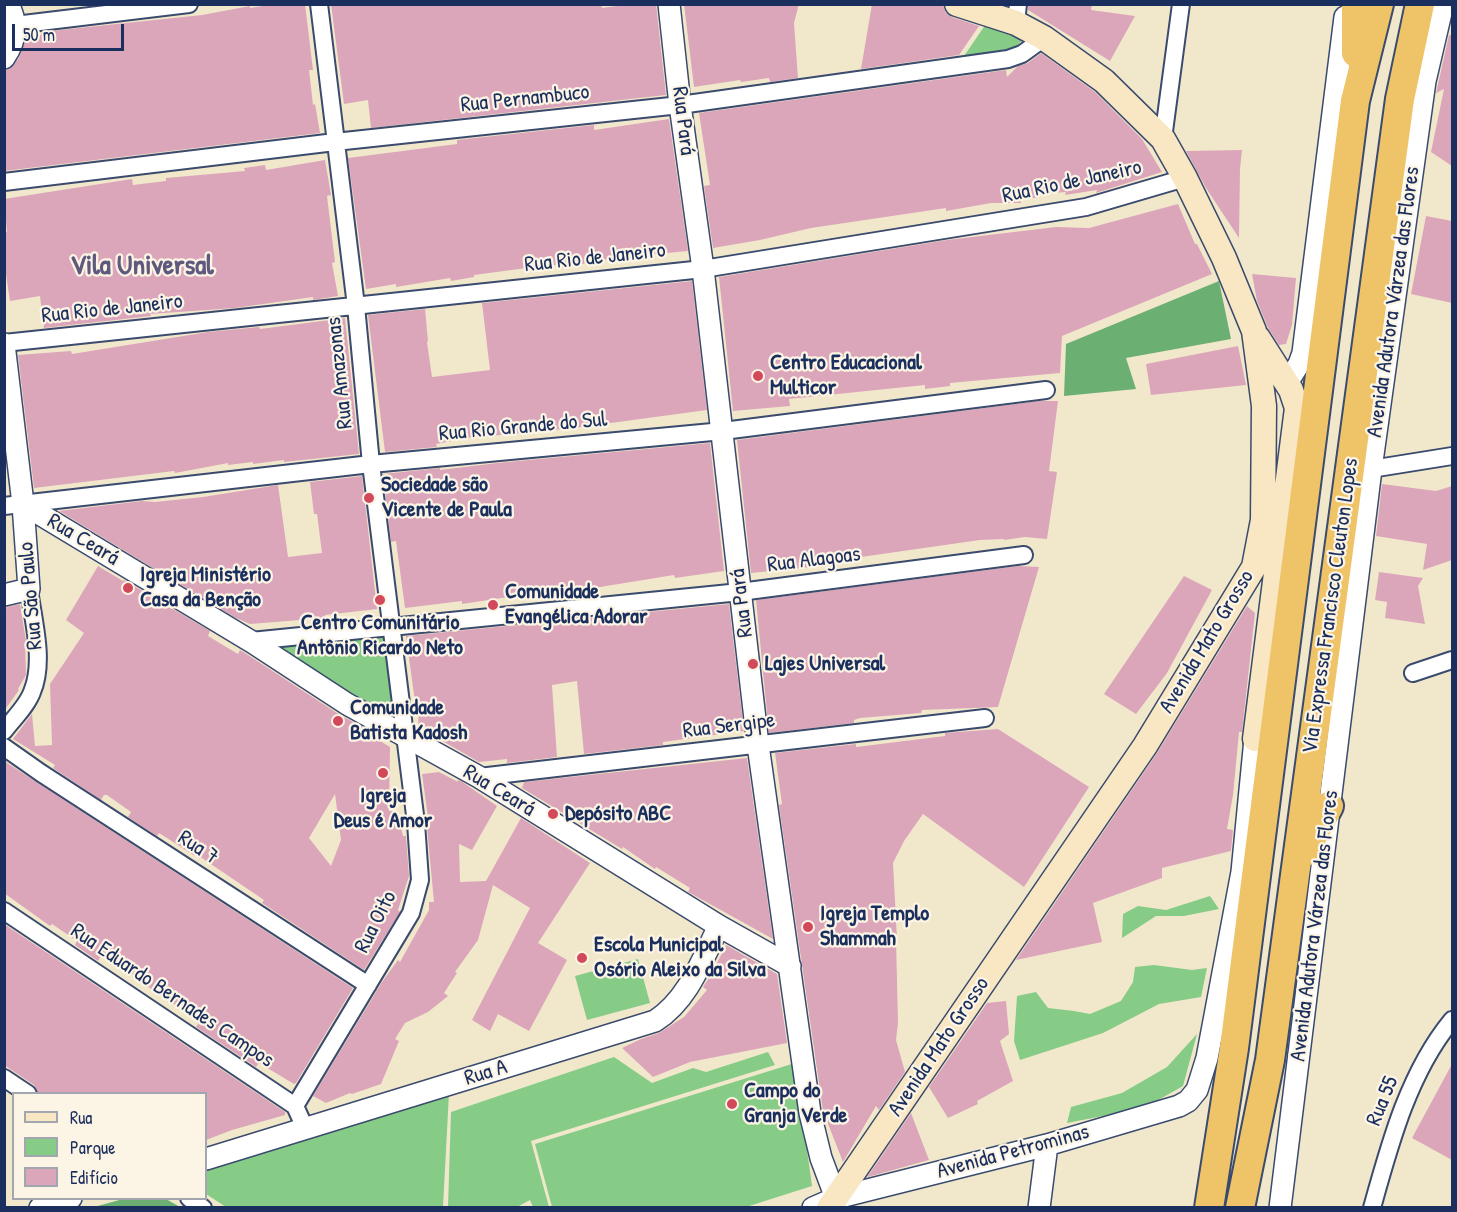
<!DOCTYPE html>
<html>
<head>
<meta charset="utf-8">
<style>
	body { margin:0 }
	#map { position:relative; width:1457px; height:1212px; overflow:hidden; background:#f1e8cc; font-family:"Patrick Hand",sans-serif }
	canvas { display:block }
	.frame { position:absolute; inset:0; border:6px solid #1b2f5e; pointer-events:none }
	.legend { position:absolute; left:12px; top:1092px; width:195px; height:108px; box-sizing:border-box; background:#fcf5e5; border:2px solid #a2a6af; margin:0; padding:8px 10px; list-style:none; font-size:18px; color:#1b2f5e }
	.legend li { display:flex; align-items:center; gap:12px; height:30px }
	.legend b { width:30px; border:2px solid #a2a6af }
	.scale { position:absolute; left:12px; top:24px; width:112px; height:27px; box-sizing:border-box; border:3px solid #1b2f5e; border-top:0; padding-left:8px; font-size:18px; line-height:21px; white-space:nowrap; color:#1b2f5e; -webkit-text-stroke:4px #fcf5e5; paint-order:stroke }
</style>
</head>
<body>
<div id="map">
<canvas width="1457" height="1212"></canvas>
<div class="frame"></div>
<ul class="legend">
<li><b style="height:8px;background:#f9e7c3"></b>Rua</li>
<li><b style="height:16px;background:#86cb86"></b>Parque</li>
<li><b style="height:16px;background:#dca6ba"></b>Edifício</li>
</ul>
<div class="scale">50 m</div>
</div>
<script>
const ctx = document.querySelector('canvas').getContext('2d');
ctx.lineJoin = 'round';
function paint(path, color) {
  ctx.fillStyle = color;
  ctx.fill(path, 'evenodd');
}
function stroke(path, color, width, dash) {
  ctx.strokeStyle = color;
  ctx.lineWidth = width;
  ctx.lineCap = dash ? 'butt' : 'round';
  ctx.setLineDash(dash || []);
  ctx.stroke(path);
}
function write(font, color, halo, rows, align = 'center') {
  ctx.font = font + ' "Patrick Hand",sans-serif';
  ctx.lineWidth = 4.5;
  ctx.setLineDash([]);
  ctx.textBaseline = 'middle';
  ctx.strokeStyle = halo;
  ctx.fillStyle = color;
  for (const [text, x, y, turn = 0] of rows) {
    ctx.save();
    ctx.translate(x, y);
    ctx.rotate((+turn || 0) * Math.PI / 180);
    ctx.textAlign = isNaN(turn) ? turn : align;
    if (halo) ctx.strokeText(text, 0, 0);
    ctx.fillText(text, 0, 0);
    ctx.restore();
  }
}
paint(new Path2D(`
	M 988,21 L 1024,38 L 1013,50 L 964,56 Z
	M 391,626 L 404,737 L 251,641 Z
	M 1210,896 L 1219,909 L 1184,916 L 1156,916 L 1122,938 L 1123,914 L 1138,906 L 1166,910 Z
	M 638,959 L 650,1003 L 587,1020 L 575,976 Z
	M 1154,965 L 1192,970 L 1207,968 L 1201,997 L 1159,1004 L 1103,1033 L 1020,1060 L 1014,1041 L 1017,996 L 1036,992 L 1048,1008 L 1074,1011 L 1090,1014 L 1121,1001 L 1133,982 L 1135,967 Z
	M 1197,1034 L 1183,1086 L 1144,1108 L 1067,1123 L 1071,1107 L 1122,1093 L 1167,1067 Z
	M 768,1052 L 775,1065 L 531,1141 L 549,1207 L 533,1207 L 530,1200 L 517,1207 L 448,1207 L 451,1112 L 614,1057 L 652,1083 L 693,1068 L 706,1072 Z
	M 795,1063 L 812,1186 L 746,1207 L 552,1207 L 535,1144 Z
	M 449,1093 L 443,1207 L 226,1207 L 206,1194 L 206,1168 Z`), '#86cb86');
paint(new Path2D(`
	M 1219,281 L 1231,339 L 1126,358 L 1136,389 L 1064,396 L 1066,344 Z
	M 123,1199 L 166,1199 L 180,1207 L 94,1207 Z`), '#6caf73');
paint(new Path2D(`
	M 275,4 L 305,4 L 313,70 L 309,70 L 313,105 L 315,104 L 320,133 L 4,171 L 4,71 L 10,69 L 19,58 L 27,35 L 41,35 L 41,32 L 202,15 L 250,6 L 250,8 Z
	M 331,4 L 601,4 L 602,8 L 632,4 L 656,4 L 666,95 L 371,128 L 368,100 L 344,104 Z
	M 684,4 L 799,4 L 794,23 L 798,78 L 770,82 L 769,78 L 741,82 L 740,80 L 694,87 Z
	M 872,4 L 937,4 L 943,6 L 946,13 L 952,17 L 979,26 L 959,55 L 861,69 Z
	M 1028,4 L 1092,4 L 1091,10 L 1135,16 L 1110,61 L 1028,10 Z
	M 1449,35 L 1452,35 L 1452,166 L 1431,152 L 1444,89 L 1436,93 Z
	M 1041,53 L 1095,92 L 1142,139 L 1162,172 L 1096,193 L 1097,190 L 1065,195 L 1066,192 L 1038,194 L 1038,198 L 1021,198 L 1021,203 L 991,203 L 946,211 L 946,208 L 811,228 L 760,240 L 713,248 L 704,186 L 710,185 L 699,113 L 1006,70 L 1007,77 L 1018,66 L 1028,63 Z
	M 669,119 L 688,251 L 614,258 L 561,268 L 561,264 L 534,269 L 534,267 L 474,275 L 474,277 L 451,281 L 450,278 L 396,287 L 396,284 L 366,289 L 348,158 L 457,144 L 457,140 L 594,125 L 594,130 Z
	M 1242,150 L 1240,169 L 1239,238 L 1206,188 L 1186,151 Z
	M 325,160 L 331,195 L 327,196 L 335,262 L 332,263 L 338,296 L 313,300 L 313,297 L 235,308 L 150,314 L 151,316 L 44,328 L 40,296 L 10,301 L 4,261 L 4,233 L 7,232 L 4,199 L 132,179 L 133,185 L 166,181 L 166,178 L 245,171 L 244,168 L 265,165 L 266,170 Z
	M 1178,204 L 1195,244 L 1197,244 L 1212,274 L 1062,336 L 1060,373 L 950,383 L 950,386 L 925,389 L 925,385 L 789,399 L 790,406 L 733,411 L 719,277 L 947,240 L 1056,227 L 1089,228 Z
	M 1426,216 L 1452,221 L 1452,303 L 1411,294 Z
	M 1252,274 L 1296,278 L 1292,325 L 1286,344 L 1279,345 L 1268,328 L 1257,301 Z
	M 692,281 L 707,410 L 574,428 L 468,438 L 436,444 L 437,447 L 385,452 L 368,315 L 425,309 L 428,341 L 427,342 L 432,377 L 490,370 L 482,303 Z
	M 345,318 L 359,454 L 284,462 L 284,460 L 253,464 L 253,462 L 228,465 L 228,463 L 175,473 L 174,471 L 34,488 L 18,355 L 71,351 L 72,354 L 208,332 L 259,327 L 260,329 Z
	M 1238,346 L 1246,385 L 1151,395 L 1146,364 Z
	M 1039,401 L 1058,401 L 1049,471 L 1057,472 L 1047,539 L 1025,537 L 1004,540 L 1004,539 L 980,540 L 840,560 L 840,564 L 751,573 L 737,440 Z
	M 710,443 L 724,571 L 675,578 L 674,575 L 594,588 L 594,586 L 568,590 L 568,588 L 462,604 L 462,601 L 405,608 L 396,541 L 391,542 L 383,474 L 440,468 L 440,470 L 497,463 Z
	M 362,476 L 377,609 L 325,615 L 325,618 L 250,624 L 234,617 L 59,511 L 142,501 L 155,502 L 203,497 L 278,485 L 288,557 L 322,553 L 317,514 L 314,514 L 310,482 Z
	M 1382,484 L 1436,491 L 1452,486 L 1452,560 L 1423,570 L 1427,544 L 1376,536 Z
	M 98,566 L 123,581 L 124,580 L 210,631 L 208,636 L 238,654 L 240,650 L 245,653 L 340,715 L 372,732 L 370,735 L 390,747 L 389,811 L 397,811 L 403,836 L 406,836 L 409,876 L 398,910 L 400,912 L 364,970 L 262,903 L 264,900 L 196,854 L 195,856 L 159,833 L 157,836 L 128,817 L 131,812 L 107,795 L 104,795 L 101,800 L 53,768 L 55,765 L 13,739 L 32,714 L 35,746 L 52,745 L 50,684 L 84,633 L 66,620 ZM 335,794 L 341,840 L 331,866 L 309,838 Z
	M 1018,566 L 1039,567 L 998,707 L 922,710 L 921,713 L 860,718 L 854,720 L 854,723 L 769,733 L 756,600 Z
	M 1379,572 L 1423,578 L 1418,586 L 1425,624 L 1385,618 L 1387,602 L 1375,600 Z
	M 1184,576 L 1212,590 L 1167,673 L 1136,714 L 1104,694 Z
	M 20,604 L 26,641 L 25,641 L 26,675 L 18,689 L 19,690 L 4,711 L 4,612 L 7,607 Z
	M 729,604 L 744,731 L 663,742 L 663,745 L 584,754 L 577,681 L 552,685 L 557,757 L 507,763 L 507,759 L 479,762 L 418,727 L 419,701 L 415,702 L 406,636 Z
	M 1247,606 L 1255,613 L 1242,732 L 1239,732 L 1233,795 L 1227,829 L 1233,830 L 1231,851 L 1162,868 L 1162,878 L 1093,903 L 1102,942 L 1016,960 L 1157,753 Z
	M 998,729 L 1089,787 L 1024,887 L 923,814 L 904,841 L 893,863 L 897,939 L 896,939 L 898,1023 L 896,1040 L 905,1072 L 879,1110 L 876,1106 L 843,1162 L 823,1111 L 779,805 L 782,804 L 775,753 L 856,744 L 856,747 L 945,736 L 945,733 Z
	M 747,758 L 773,939 L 690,893 L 688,892 L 690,888 L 656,867 L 655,869 L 623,847 L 622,849 L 522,788 L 524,782 Z
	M 4,761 L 353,988 L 296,1083 L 294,1084 L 259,1063 L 256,1067 L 196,1027 L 200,1021 L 155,992 L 126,969 L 127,967 L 103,953 L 98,961 L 75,945 L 77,941 L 52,924 L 50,926 L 4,893 Z
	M 439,772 L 458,782 L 457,780 L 461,781 L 497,806 L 472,850 L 459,844 L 460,882 L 486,881 L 521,818 L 590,863 L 538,943 L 567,960 L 529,1031 L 498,1014 L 490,1031 L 472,1020 L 530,908 L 493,885 L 478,940 L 455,972 L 457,973 L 444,993 L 448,996 L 428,1012 L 405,1023 L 395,1039 L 399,1041 L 381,1084 L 352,1094 L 350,1093 L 326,1103 L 313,1096 L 382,982 L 398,960 L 400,962 L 429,910 L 429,902 L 434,902 L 426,817 L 428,817 L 422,774 Z
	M 4,924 L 285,1112 L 285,1115 L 232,1130 L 206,1140 L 206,1094 L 38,1094 L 34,1085 L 4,1065 Z
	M 726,945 L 777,974 L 787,1043 L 690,1062 L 653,1077 L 622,1048 L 641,1039 L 659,1033 L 684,1017 L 707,990 L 703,987 L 712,973 Z
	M 1006,1001 L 1009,1034 L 1000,1041 L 1013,1081 L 977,1101 L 978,1104 L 948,1118 L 929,1087 L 987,1003 Z
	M 1452,1064 L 1452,1160 L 1412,1138 Z
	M 911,1113 L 929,1160 L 868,1177 L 868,1176 Z`), '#dca6ba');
const minor = new Path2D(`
	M 1016,23 L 1018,4
	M 15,25 L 189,4
	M 1163,139 L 1181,4
	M 4,182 L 335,142 L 680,105 L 1008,59 L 1022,54 L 1044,38
	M 4,343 L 703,269 L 1086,207 L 1185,178
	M 1371,469 L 1452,456
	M 4,506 L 371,464 L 723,431 L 1046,390
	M 251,641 L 740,592 L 1024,555
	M 1413,673 L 1452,660
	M 4,731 C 13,719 27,706 32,692 C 45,661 33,621 29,589
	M 4,747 L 41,773 L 368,985
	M 479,777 L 985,718
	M 4,911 L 295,1106 L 305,1128
	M 4,1078 L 28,1094
	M 295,1106 L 411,913 L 420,880 L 416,823 L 371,464 L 356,306 L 319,4
	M 189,1198 L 203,1208
	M 1372,1208 C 1390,1143 1409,1072 1452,1020`);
const tertiary = new Path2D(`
	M 669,4 L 680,105 L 703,269 L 758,745 L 810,1113 L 821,1158 L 836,1198
	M 4,58 C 16,41 18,23 8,4
	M 4,344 L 23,504 L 29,589 L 4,595
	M 1287,383 L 1299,364 L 1303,353 L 1345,17
	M 23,504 L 252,642 L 347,704 L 479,777 L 719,926 L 790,966
	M 206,1159 L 655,1021 C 688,1000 702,960 719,926
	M 40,1208 L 71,1198
	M 813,1208 L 836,1198 L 1047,1145 L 1179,1106 L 1188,1101 L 1197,1090 L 1207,1058 L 1242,872 L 1255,739
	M 1039,1208 L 1047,1145
	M 1280,1208 L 1371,469 L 1425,81 L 1443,4`);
const secondary = new Path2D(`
	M 1255,739 L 1297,408 L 1291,390 L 1258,338
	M 829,1208 L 1145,746 L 1254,567 L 1263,520 L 1264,406 L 1254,331 L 1224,258 L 1185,178 L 1163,139 L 1104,81 L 1044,38 L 1016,23 L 957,4`);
const trunk = new Path2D(`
	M 1356,53 L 1356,4
	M 1304,853 L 1329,806
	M 1209,1208 L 1234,1048 L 1355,101 L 1379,4
	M 1240,1208 L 1270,1060 L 1400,99 L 1420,4`);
stroke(minor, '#3b4b6e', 20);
stroke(tertiary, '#3b4b6e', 24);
stroke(secondary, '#3b4b6e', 27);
stroke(trunk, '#3b4b6e', 32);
stroke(minor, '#fff', 16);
stroke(tertiary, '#fff', 21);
stroke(secondary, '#f9e7c3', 24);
stroke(trunk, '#efc469', 28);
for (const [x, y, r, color] of [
	[758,376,6,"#d1495b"],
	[369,498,6,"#d1495b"],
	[128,588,6,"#d1495b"],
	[380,600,6,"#d1495b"],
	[493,605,6,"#d1495b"],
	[753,664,6,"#d1495b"],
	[338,721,6,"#d1495b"],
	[383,773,6,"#d1495b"],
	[553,814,6,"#d1495b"],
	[808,927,6,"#d1495b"],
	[582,958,6,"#d1495b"],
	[732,1104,6,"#d1495b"]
]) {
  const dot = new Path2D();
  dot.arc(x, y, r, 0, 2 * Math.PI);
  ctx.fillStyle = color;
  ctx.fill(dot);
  stroke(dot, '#fcf5e5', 2);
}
write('22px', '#1b2f5e', '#fcf5e5', [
	["Rua Pernambuco",525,99,-6],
	["Rua Pará",683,121,83],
	["Rua Rio de Janeiro",1072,182,-12],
	["Rua Rio de Janeiro",595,258,-6],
	["Avenida Adutora Várzea das Flores",1394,302,-82],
	["Rua Rio de Janeiro",112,309,-6],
	["Rua Amazonas",340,373,-96],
	["Rua Rio Grande do Sul",523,427,-5],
	["Rua Ceará",83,540,31],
	["Rua Alagoas",814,560,-7],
	["Rua São Paulo",31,596,-95],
	["Rua Pará",742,603,-97],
	["Via Expressa Francisco Cleuton Lopes",1331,606,-82],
	["Avenida Mato Grosso",1207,642,-59],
	["Rua Sergipe",729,726,-7],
	["Rua Ceará",499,791,31],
	["Rua 7",198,848,33],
	["Rua Oito",376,922,-63],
	["Avenida Adutora Várzea das Flores",1315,926,-83],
	["Rua Eduardo Bernades Campos",172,996,34],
	["Avenida Mato Grosso",939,1047,-56],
	["Rua A",486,1073,-17],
	["Rua 55",1383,1101,-68],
	["Avenida Petrominas",1013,1152,-15]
]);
write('bold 22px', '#1b2f5e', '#fcf5e5', [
	["Centro Educacional",770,363],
	["Multicor",770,388],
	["Sociedade são",381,485],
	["Vicente de Paula",381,510],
	["Igreja Ministério",140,575],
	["Casa da Benção",140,600],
	["Comunidade",505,592],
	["Evangélica Adorar",505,617],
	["Centro Comunitário",380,623,"center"],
	["Antônio Ricardo Neto",380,648,"center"],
	["Lajes Universal",765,664],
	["Comunidade",350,708],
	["Batista Kadosh",350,733],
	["Igreja",383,796,"center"],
	["Deus é Amor",383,821,"center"],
	["Depósito ABC",565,814],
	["Igreja Templo",820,914],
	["Shammah",820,939],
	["Escola Municipal",594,945],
	["Osório Aleixo da Silva",594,970],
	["Campo do",744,1091],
	["Granja Verde",744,1116]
], 'left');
write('bold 28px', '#5f597e', '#fcf5e5', [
	["Vila Universal",142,267]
]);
</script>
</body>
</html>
